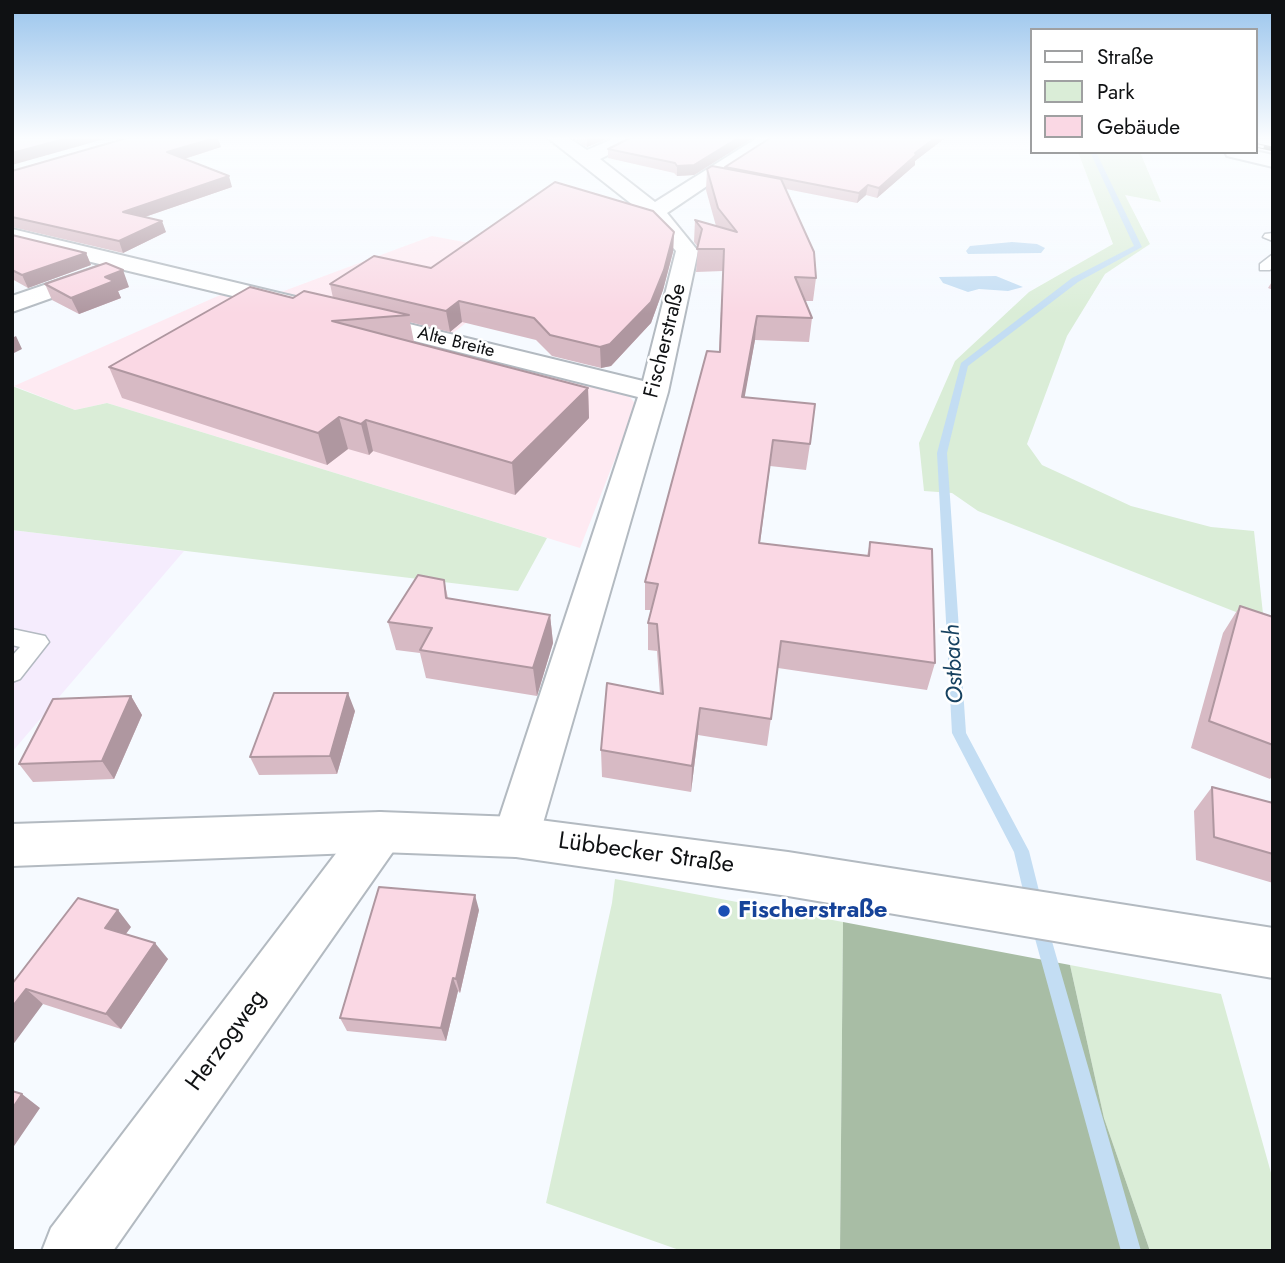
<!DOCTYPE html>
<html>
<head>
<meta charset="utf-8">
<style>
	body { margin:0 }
	#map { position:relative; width:1285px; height:1263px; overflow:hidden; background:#f6faff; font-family:Jost,sans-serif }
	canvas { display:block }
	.frame { position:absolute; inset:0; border:14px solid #0f1113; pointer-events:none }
	.legend { position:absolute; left:1030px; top:28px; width:228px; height:126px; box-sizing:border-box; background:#fff; border:2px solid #9fa0a1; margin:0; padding:9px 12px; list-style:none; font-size:21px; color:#0f1113 }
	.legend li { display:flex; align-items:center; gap:14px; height:35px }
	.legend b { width:35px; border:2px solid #9fa0a1 }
</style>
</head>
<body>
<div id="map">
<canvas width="1285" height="1263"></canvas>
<div class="frame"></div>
<ul class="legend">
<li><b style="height:9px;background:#fff"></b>Straße</li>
<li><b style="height:19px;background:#daedd7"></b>Park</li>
<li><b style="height:19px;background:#fad8e4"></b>Gebäude</li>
</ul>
</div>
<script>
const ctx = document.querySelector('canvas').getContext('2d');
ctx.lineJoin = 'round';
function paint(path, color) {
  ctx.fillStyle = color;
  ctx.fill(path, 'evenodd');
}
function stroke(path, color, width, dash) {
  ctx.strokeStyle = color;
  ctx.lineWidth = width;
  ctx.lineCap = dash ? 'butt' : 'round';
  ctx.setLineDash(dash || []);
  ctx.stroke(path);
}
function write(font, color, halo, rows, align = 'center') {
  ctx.font = font + ' Jost,sans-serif';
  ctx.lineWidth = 5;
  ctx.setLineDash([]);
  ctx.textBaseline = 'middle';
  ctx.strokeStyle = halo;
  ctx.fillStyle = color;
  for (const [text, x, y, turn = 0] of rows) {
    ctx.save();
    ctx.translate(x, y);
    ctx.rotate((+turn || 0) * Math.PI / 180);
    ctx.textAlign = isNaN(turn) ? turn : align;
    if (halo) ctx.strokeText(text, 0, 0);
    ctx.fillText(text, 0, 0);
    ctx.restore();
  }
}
paint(new Path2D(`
	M 12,530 L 184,551 L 12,752 Z`), '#f5ecfd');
paint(new Path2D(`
	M 432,236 L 550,258 L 436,346 L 616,392 L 630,397 L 636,405 L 580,548 L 107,403 L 75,410 L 14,386 L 236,288 L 273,295 Z`), '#feeaf2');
paint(new Path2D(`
	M 1078,152 L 1140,152 L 1161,202 L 1125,195 L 1150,244 L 1105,274 L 1067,336 L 1027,444 L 1042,465 L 1131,506 L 1211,527 L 1254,531 L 1264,623 L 978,511 L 952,493 L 924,491 L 919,443 L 955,361 L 1029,292 L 1113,244 Z
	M 12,386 L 75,410 L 107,403 L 547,538 L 518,591 L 12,530 Z
	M 615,879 L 843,922 L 840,1251 L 682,1251 L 546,1203 L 612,903 Z
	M 1070,965 L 1221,994 L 1273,1180 L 1273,1251 L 1150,1251 L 1104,1118 Z`), '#daedd7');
paint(new Path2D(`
	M 843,922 L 1070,965 L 1104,1118 L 1150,1251 L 840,1251 Z`), '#a8bda5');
paint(new Path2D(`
	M 1012,242 L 1037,244 L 1045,248 L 1041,253 L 968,254 L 966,251 L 970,246 Z
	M 996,276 L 1023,287 L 1008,291 L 979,289 L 968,292 L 943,283 L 939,277 Z`), '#c3ddf3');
paint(new Path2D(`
	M 1090,152 L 1096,152 L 1142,247 L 1078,282 L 968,366 L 947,453 L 966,733 L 1029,851 L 1042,903 L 1040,908 L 1034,910 L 1028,908 L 1026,903 L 1014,852 L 952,733 L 937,453 L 961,363 L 1072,278 L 1134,246 Z
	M 1039,917 L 1045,919 L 1047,924 L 1141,1251 L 1121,1251 L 1031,924 L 1033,919 Z`), '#c3ddf3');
const lane = new Path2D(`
	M 1273,233 L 1273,241 L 1263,237 L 1265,234 Z
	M 1273,254 L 1273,267 L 1270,270 L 1260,270 L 1260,264 Z
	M 12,629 L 45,636 L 49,642 L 20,679 L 12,682 L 12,656 L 20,647 L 12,645 Z`);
const street = new Path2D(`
	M 548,138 L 569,138 L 587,150 L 615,138 L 637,138 L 634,142 L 600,159 L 655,202 L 757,138 L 778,138 L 667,213 L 698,251 L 668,392 L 539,837 L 533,851 L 516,857 L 499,851 L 493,837 L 638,397 L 351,325 L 347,320 L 351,315 L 360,312 L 643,381 L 676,251 L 638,209 Z
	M 1255,151 L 1273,155 L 1273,167 L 1227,156 L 1225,152 Z
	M 12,229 L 300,298 L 303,303 L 300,308 L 291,310 L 12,243 Z
	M 97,267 L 105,269 L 109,274 L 105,279 L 12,312 L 12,296 Z
	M 380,812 L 397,818 L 403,832 L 397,846 L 113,1251 L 42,1251 L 51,1228 L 363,818 Z`);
const secondary = new Path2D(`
	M 380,812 L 516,817 L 788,852 L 1273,928 L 1273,978 L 788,896 L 516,857 L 380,852 L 12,866 L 12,824 Z`);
stroke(lane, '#b3bac1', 3);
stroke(street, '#b3bac1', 4);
stroke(secondary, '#b3bac1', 4);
paint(lane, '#fff');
paint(street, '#fff');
paint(secondary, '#fff');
const rail = new Path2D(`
	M 1255,145 L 1273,149`);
stroke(rail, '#323537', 4.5);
stroke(rail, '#fff', 2.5, [9]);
paint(new Path2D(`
	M 573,138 L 609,138 L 587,147 Z
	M 630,138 L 753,138 L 694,175 L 677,176 L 674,173 L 608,158 L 608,149 Z
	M 770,138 L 945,138 L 915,161 L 915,165 L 877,198 L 866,195 L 857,203 L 786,189 L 816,278 L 813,301 L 805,301 L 812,318 L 809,342 L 755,340 L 744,397 L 810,444 L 806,470 L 770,466 L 760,543 L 867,556 L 870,542 L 935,663 L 927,690 L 778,668 L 767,746 L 698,735 L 691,792 L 602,777 L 601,750 L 660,694 L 657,651 L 648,650 L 648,623 L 651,610 L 645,610 L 645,582 L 719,352 L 723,271 L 696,272 L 698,247 L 694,242 L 695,220 L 716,226 L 706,190 L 707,169 L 725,169 L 725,167 Z
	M 221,147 L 184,159 L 232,187 L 145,217 L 166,232 L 123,253 L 12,227 L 12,171 Z
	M 674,232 L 673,252 L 663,290 L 651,323 L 611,366 L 601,368 L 552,356 L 536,340 L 462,322 L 450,332 L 410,322 L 414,342 L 588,388 L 589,418 L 515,495 L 373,451 L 369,455 L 348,449 L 327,465 L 122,398 L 109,367 L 293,298 L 333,298 L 330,284 Z
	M 12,235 L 86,253 L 91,265 L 28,288 L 12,279 Z
	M 1273,280 L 1273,290 L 1268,288 Z
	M 45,284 L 129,287 L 118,291 L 121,298 L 79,314 L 52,300 Z
	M 444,580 L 448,598 L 550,615 L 553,643 L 537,696 L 426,678 L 420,653 L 396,650 L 388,622 Z
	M 1240,606 L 1273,617 L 1273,775 L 1270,779 L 1191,748 L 1223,633 Z
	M 131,696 L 142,715 L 114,779 L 33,782 L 19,764 Z
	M 355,711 L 337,774 L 259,775 L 250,757 Z
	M 1212,787 L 1273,803 L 1273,883 L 1196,860 L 1194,811 Z
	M 479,910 L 460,993 L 458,991 L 446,1041 L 347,1031 L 340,1018 Z
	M 131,927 L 126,934 L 168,959 L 121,1029 L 43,1004 L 12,984 Z`), '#d7bac4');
paint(new Path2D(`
	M 68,138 L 108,138 L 12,165 L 12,153 Z
	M 215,138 L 218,138 L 221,147 L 171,163 L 167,152 Z
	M 587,138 L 609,138 L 587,147 Z
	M 738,138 L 753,138 L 694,175 L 677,176 L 677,166 Z
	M 935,138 L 945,138 L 915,161 L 915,165 L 877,198 L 879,188 L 915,153 Z
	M 229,176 L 232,187 L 127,223 L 123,212 Z
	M 868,185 L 866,195 L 857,203 L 859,193 Z
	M 162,221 L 166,232 L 123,253 L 119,241 Z
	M 674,232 L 673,252 L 663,290 L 651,323 L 611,366 L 601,368 L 600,347 Z
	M 86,253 L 91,265 L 28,288 L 22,275 Z
	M 123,270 L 129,287 L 118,291 L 121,298 L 79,314 L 71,298 L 105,277 Z
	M 459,301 L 462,322 L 450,332 L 446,311 Z
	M 757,316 L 755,340 L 740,423 L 742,397 Z
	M 16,336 L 22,349 L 12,354 L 12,338 Z
	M 588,388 L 589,418 L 515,495 L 512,463 Z
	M 339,417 L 348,449 L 327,465 L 318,433 Z
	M 366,420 L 373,451 L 369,455 L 361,424 Z
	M 550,615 L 553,643 L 537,696 L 533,668 Z
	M 348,693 L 355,711 L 337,774 L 330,756 Z
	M 131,696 L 142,715 L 114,779 L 102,761 Z
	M 700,708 L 698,735 L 691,792 L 692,766 Z
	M 475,895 L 479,910 L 460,993 L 456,979 Z
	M 118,910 L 131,927 L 118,944 L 105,928 Z
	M 155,943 L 168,959 L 121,1029 L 106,1014 Z
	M 453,978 L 458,991 L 446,1041 L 441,1028 Z
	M 26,989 L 43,1004 L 12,1046 L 12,1007 Z
	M 22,1094 L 40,1108 L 12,1149 L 12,1109 Z`), '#af97a0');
const building = new Path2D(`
	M 12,138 L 68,138 L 12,153 Z
	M 127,138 L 215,138 L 167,152 L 229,176 L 123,212 L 162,221 L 119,241 L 12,217 L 12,171 Z
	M 630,138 L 738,138 L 694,165 L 677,166 L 675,163 L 608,149 Z
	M 770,138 L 935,138 L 915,153 L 916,155 L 879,188 L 868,185 L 859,193 L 725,167 Z
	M 712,166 L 781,179 L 814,252 L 816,278 L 795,277 L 812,318 L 757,316 L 742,397 L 815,404 L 810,444 L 773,440 L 759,543 L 869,556 L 870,542 L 932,549 L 935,663 L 781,641 L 771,719 L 700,708 L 692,766 L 601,750 L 607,683 L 663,694 L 657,624 L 648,623 L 658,584 L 645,582 L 707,351 L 720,352 L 724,249 L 697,249 L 702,229 L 695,220 L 737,232 L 718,208 L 707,169 Z
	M 555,182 L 653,211 L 674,232 L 664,270 L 651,302 L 610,344 L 600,347 L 550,335 L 534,318 L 459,301 L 446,311 L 330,284 L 374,256 L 431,268 Z
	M 12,235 L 86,253 L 22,275 L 12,270 Z
	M 106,263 L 123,270 L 105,277 L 114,281 L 71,298 L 45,284 Z
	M 250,287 L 293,298 L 304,291 L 409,315 L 332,321 L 588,388 L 512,463 L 366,420 L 361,424 L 339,417 L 318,433 L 109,367 Z
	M 418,575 L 444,580 L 446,598 L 550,615 L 533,668 L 420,650 L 432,628 L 388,622 Z
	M 1240,606 L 1273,617 L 1273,745 L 1209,721 Z
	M 274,693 L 348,693 L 330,756 L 250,757 Z
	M 131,696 L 102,761 L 19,764 L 53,699 Z
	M 1212,787 L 1273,803 L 1273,854 L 1214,837 Z
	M 379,887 L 475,895 L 456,979 L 453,978 L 441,1028 L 340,1018 Z
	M 78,898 L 118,910 L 105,928 L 155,943 L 106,1014 L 26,989 L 12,1007 L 12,984 Z
	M 12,1091 L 22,1094 L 12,1109 Z`);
paint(building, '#fad8e4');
stroke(building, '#af97a0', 2);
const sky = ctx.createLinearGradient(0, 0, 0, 314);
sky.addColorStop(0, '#99c4ec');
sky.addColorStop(0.44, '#fbfdff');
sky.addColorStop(1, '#fbfdff00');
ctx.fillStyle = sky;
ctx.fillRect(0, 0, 1285, 314);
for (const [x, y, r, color] of [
	[724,911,7,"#1a4fb4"]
]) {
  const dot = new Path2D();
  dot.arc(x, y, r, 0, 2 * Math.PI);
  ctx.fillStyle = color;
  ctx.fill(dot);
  stroke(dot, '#fff', 2.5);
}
write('18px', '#0f1113', '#fff', [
	["Alte Breite",456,343,14]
]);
write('21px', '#0f1113', '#fff', [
	["Fischerstraße",666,341,-76]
]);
write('italic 23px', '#164160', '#fff', [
	["Ostbach",955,664,-93]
]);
write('24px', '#0f1113', '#fff', [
	["Lübbecker Straße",646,854,8],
	["Herzogweg",227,1041,-54]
]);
write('bold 24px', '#164399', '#fff', [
	["Fischerstraße",738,911]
], 'left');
</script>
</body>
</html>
